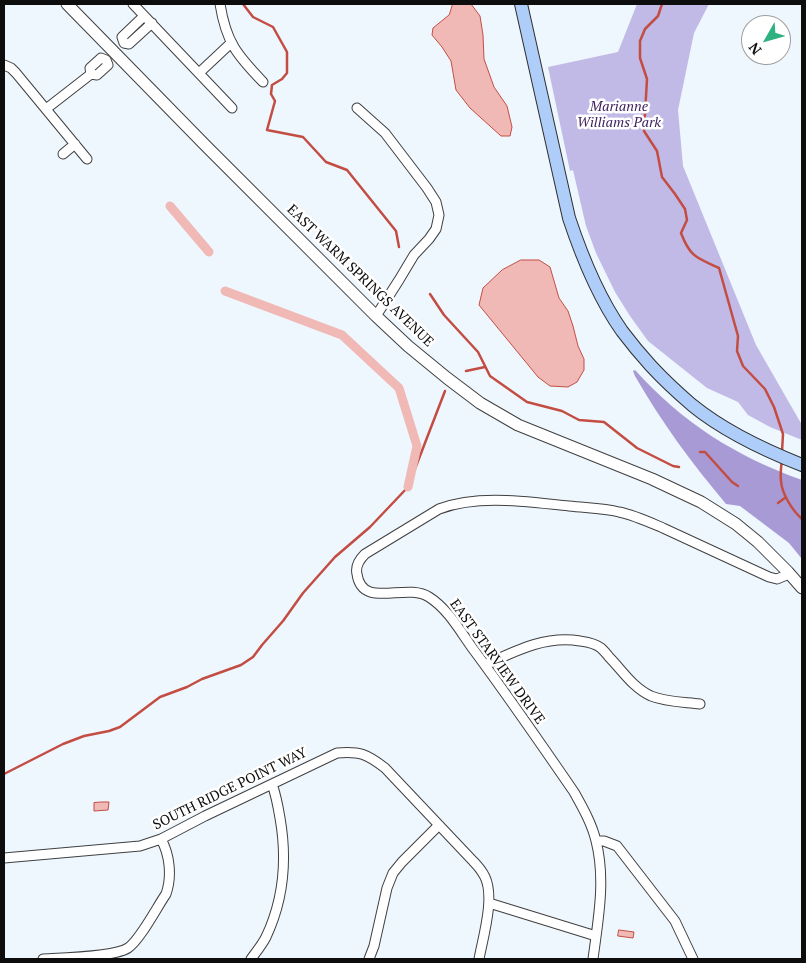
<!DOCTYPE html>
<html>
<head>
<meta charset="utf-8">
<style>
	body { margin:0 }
	#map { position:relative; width:806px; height:963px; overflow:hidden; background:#eef6fe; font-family:"PT Serif",serif }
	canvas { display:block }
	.frame { position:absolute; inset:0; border:5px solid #0d0d0d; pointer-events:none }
	.north { position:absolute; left:741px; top:15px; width:50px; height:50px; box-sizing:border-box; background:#fff; border:1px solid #9e9e9e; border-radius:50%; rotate:232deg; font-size:14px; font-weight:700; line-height:20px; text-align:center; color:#0d0d0d }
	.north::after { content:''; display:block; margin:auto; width:18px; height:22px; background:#2fb282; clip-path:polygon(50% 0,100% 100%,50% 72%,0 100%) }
</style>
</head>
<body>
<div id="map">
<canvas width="806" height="963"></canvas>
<div class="frame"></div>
<div class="north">N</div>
</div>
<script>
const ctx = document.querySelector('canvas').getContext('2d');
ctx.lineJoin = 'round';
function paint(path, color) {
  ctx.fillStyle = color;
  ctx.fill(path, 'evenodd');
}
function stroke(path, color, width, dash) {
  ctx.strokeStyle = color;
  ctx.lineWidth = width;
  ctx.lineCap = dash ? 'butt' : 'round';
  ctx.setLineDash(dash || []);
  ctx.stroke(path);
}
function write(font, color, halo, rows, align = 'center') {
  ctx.font = font + ' "PT Serif",serif';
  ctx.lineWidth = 5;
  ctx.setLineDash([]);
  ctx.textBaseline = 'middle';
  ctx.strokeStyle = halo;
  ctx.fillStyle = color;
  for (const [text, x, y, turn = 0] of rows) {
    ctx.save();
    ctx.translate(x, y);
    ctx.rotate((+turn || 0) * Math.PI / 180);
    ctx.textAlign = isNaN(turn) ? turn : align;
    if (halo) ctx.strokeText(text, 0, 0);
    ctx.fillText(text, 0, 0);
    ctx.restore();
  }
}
paint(new Path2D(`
	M 637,4 L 709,4 L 694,33 L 678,110 L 683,166 L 756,345 L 802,425 L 802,440 L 770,427 L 748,415 L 738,402 L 707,388 L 648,341 L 630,316 L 615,292 L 596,253 L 586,226 L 573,170 L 570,171 L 548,67 L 618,52 Z`), '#c1bae6');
paint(new Path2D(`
	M 635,370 C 683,423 735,456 802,480 L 802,559 L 789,543 L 740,506 L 726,504 C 691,462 662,423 635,376 L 633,371 Z`), '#a89ad5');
const water = new Path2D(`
	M 453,4 L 471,4 L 480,16 L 483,35 L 484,59 L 494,87 L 507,106 L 512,127 L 510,136 L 501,136 L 470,108 L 456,90 L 451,61 L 442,47 L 432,35 L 433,28 L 449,15 Z
	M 521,260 L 539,260 L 550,267 L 559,298 L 568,311 L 573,326 L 578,346 L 584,359 L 584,370 L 577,382 L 568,387 L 550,386 L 538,377 L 479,305 L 483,288 L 502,270 Z
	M 101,802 L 109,802 L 108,810 L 94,811 L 94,803 Z
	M 619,930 L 634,932 L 633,938 L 618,936 Z`);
paint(water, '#f1b9b6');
stroke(water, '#c34d42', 1);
stroke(new Path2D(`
	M 243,4 L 253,17 L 273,27 L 287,52 L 287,73 L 282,79 L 272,85 L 271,94 L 275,101 L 267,130 L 303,137 L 326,162 L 347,170 L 396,231 L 399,247
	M 662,4 L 658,16 L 645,29 L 640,41 L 640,58 L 647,79 L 644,131 L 657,151 L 662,177 L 675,194 L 685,209 L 687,220 L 681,233 C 690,257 697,258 719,268 L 738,336 L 737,351 L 743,366 L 765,389 L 774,407 L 783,434 L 782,452
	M 430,294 L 444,315 L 478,352 L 490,376 L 527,402 L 562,411 L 579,420 L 604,422 L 637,448 L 673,466 L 679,467
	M 466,371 L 485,367
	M 700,452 L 705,452 L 732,482 L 738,486
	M 782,460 C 781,467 780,474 781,481 C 782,494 792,510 802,519
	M 778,503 L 786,497
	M 4,774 L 63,744 L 84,736 L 109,731 L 120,727 L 160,697 L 187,687 L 202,679 L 241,665 L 253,657 L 262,645 L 283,621 L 303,593 L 335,557 L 370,527 L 408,487 L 445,391`), '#c34d42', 2.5);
stroke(new Path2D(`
	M 170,206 L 209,252
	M 225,291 L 342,335 L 399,388 L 417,446 L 408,487`), '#f1b9b6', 9);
const minor = new Path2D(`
	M 133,4 L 232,108
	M 220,4 C 226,42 237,55 263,82
	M 144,16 L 122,37 L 124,43 L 129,44 L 152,23
	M 101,58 L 106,60 L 108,65 L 97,75 L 91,74 L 90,68 Z
	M 4,65 L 11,68 L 16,73 L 87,159
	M 199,73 L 231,43
	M 357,108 L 385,133 L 427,188 L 436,202 L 439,215 L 436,229 L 429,239 L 414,255 L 399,280 L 376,316
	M 46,109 L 91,74
	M 63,154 L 75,144
	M 485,665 C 515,651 546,635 580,641 C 587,642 595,643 601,648 C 604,651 607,654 609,657 C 622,670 633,688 651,696 C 666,702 684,702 700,704
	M 596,841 L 604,841 L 617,846 L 675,921 L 693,959
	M 4,858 L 140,846 L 161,839 L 205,816 L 337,753 C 360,751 367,754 385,768 L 473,861 C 478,866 482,871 485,877 C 495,898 483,937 479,959
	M 489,903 L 596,936
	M 43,959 C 61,958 114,957 128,948 C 140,940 157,907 166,894 C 172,877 170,855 161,839
	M 251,959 C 256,952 262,945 266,937 C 284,899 287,858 280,818 C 278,806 276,795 272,784
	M 369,959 L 374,946 L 387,888 L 393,873 L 402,862 L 439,825
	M 593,959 C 598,920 606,880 596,841 C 592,824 583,808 574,792 C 541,744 508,696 473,649 C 460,631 448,609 429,597 C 406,582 362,610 357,574 C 355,566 359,560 365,554 L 439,509 C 479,494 528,502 569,506 C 586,508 603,508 619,512 C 634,515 649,522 663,528 L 769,577 L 777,579 L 789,574`);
const tertiary = new Path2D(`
	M 67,4 L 206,146 L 376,316 L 408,346 L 447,378 L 480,403 L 518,425 L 652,479 L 701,502 L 736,524 L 758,542 L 788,572 L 802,588`);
const secondary = new Path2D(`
	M 521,4 L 569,218 C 582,257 598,297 622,331 C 631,343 641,355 651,366 C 664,380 678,393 692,405 C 725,432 764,450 802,465`);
stroke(minor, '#404040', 11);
stroke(tertiary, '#404040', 13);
stroke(secondary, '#2f2f2f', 14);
stroke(minor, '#fff', 9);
stroke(tertiary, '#fff', 11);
stroke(secondary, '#aecef9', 12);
write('italic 14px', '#3f2260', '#fff', [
	["Marianne",619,107],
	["Williams Park",619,123]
]);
write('14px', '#0d0d0d', '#fff', [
	["EAST WARM SPRINGS AVENUE",360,276,44],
	["EAST STARVIEW DRIVE",497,662,54],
	["SOUTH RIDGE POINT WAY",230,789,-26]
]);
</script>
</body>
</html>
